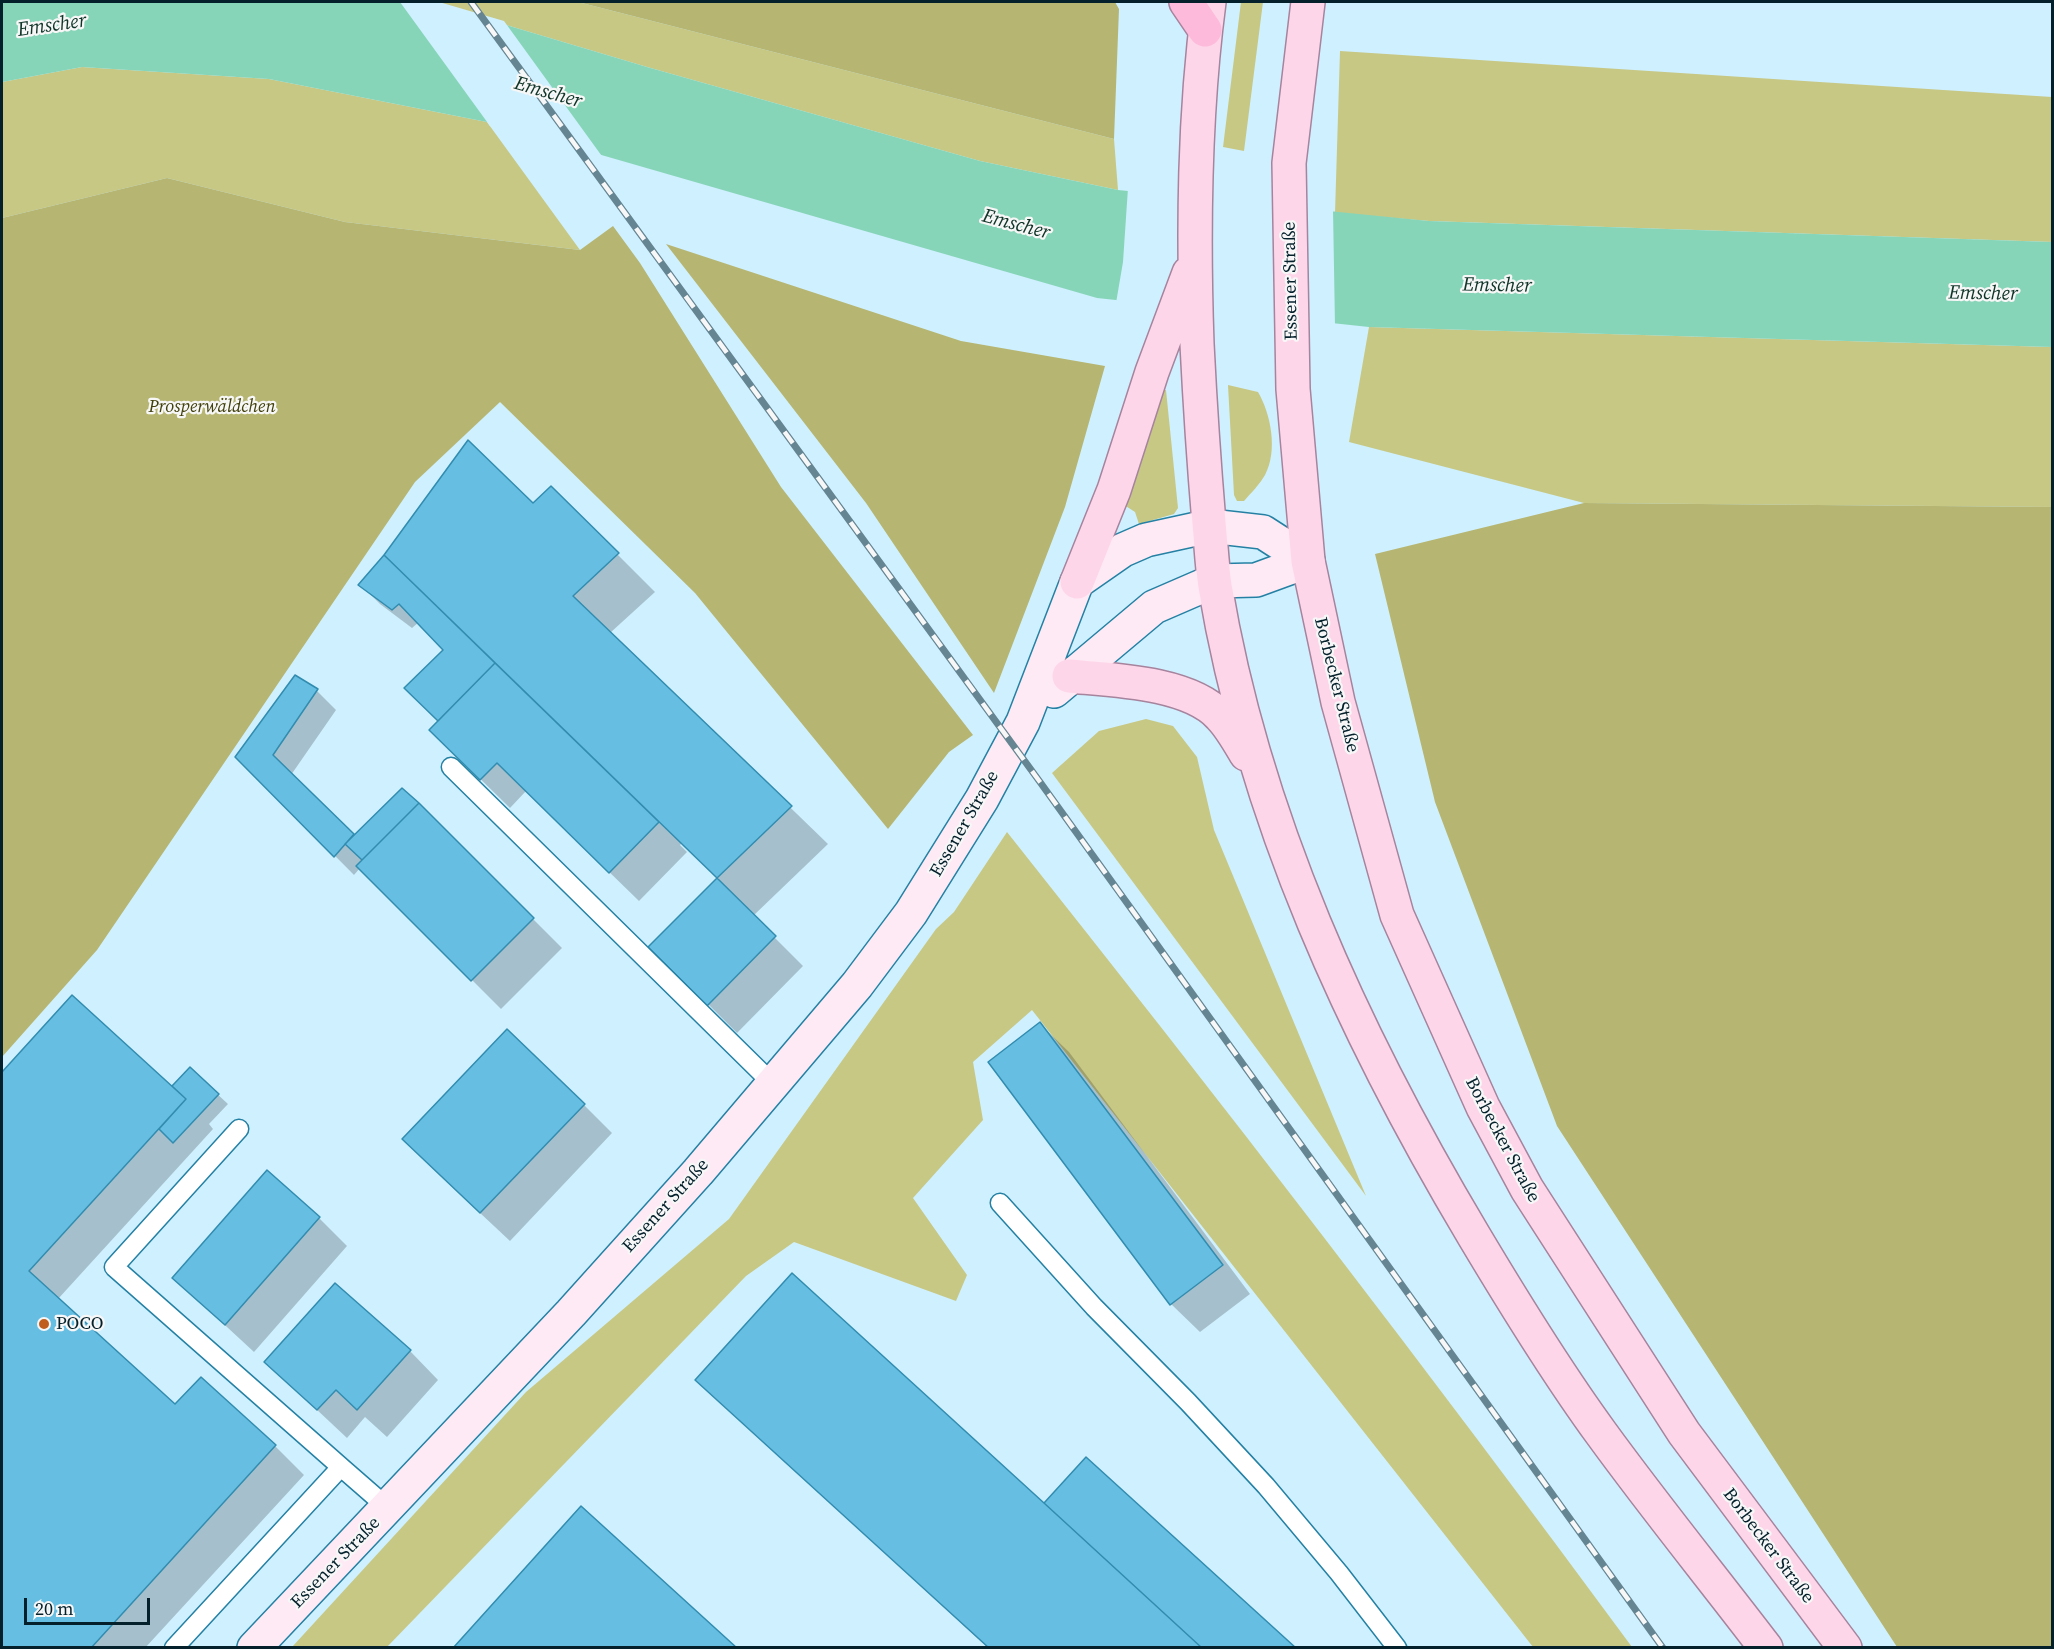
<!DOCTYPE html>
<html>
<head>
<meta charset="utf-8">
<style>
	body { margin:0 }
	#map { position:relative; width:2054px; height:1649px; overflow:hidden; background:#cff0ff; font-family:"Source Serif 4",serif }
	canvas { display:block }
	.frame { position:absolute; inset:0; border:3px solid #04202b; pointer-events:none }
	.scale { position:absolute; left:24px; top:1598px; width:126px; height:27px; box-sizing:border-box; border:3px solid #04202b; border-top:0; padding-left:8px; font-size:18px; line-height:21px; white-space:nowrap; color:#04202b; -webkit-text-stroke:4px #f7f7f7; paint-order:stroke }
</style>
</head>
<body>
<div id="map">
<canvas width="2054" height="1649"></canvas>
<div class="frame"></div>
<div class="scale">20 m</div>
</div>
<script>
const ctx = document.querySelector('canvas').getContext('2d');
ctx.lineJoin = 'round';
function paint(path, color) {
  ctx.fillStyle = color;
  ctx.fill(path, 'evenodd');
}
function stroke(path, color, width, dash) {
  ctx.strokeStyle = color;
  ctx.lineWidth = width;
  ctx.lineCap = dash ? 'butt' : 'round';
  ctx.setLineDash(dash || []);
  ctx.stroke(path);
}
function write(font, color, halo, rows, align = 'center') {
  ctx.font = font + ' "Source Serif 4",serif';
  ctx.lineWidth = 4.5;
  ctx.setLineDash([]);
  ctx.textBaseline = 'middle';
  ctx.strokeStyle = halo;
  ctx.fillStyle = color;
  for (const [text, x, y, turn = 0] of rows) {
    ctx.save();
    ctx.translate(x, y);
    ctx.rotate((+turn || 0) * Math.PI / 180);
    ctx.textAlign = isNaN(turn) ? turn : align;
    if (halo) ctx.strokeText(text, 0, 0);
    ctx.fillText(text, 0, 0);
    ctx.restore();
  }
}
paint(new Path2D(`
	M 429,2 L 578,2 L 1114,139 L 1118,190 L 980,161 L 647,67 Z
	M 1241,2 L 1263,2 L 1244,151 L 1223,147 Z
	M 1340,51 L 2052,97 L 2052,242 L 1429,221 L 1335,213 Z
	M 82,67 L 269,79 L 487,122 L 580,250 L 345,222 L 167,178 L 2,218 L 2,82 Z
	M 1369,327 L 2052,347 L 2052,507 L 1584,503 L 1349,442 Z
	M 1228,385 L 1258,392 C 1271,414 1278,451 1265,475 C 1260,484 1251,493 1244,501 L 1237,501 L 1234,495 Z
	M 1156,389 L 1166,390 L 1178,508 L 1174,514 L 1139,524 L 1135,512 L 1121,503 Z
	M 1146,719 L 1173,726 L 1197,757 L 1214,830 L 1366,1196 L 1052,773 L 1099,731 Z
	M 1007,832 C 1220,1100 1429,1371 1632,1647 L 1533,1647 L 1032,1010 L 973,1062 L 983,1120 L 913,1198 L 967,1275 L 956,1301 L 794,1242 L 746,1276 L 387,1647 L 292,1647 L 526,1392 L 729,1219 L 936,929 L 954,912 Z`), '#c8c885');
paint(new Path2D(`
	M 578,2 L 1115,2 L 1119,9 L 1114,139 Z
	M 167,178 L 345,222 L 580,250 L 613,226 L 640,263 L 781,487 L 973,735 L 949,752 L 888,829 L 695,593 L 500,402 L 415,482 L 97,950 L 2,1057 L 2,218 Z
	M 666,244 L 961,341 L 1105,366 L 1065,507 L 994,693 L 866,503 Z
	M 1584,503 L 2052,507 L 2052,1647 L 1897,1647 L 1557,1126 L 1435,802 L 1375,554 Z`), '#b6b672');
paint(new Path2D(`
	M 2,2 L 429,2 L 647,67 L 980,161 L 1118,190 L 1429,221 L 2052,242 L 2052,347 L 1369,327 L 1097,298 L 487,122 L 269,79 L 82,67 L 2,82 Z`), '#87d5b8');
paint(new Path2D(`
	M 400,2 L 439,2 L 504,21 L 604,159 L 490,126 Z
	M 1128,188 L 1333,210 L 1335,326 L 1116,303 L 1123,262 Z`), '#cff0ff');
paint(new Path2D(`
	M 551,488 L 655,592 L 610,633 L 828,844 L 753,916 L 803,966 L 737,1033 L 651,947 L 719,879 L 682,843 L 680,845 L 687,852 L 639,901 L 526,791 L 510,808 L 460,759 L 445,650 L 419,622 L 412,628 L 380,604 L 361,585 L 386,556 L 533,506 Z
	M 295,677 L 317,691 L 336,710 L 291,775 L 355,837 L 418,804 L 562,948 L 501,1009 L 360,868 L 354,875 L 237,757 Z
	M 72,997 L 172,1088 L 190,1069 L 228,1104 L 209,1124 L 213,1129 L 58,1299 L 175,1406 L 275,1446 L 304,1475 L 145,1648 L 2,1648 L 2,1075 Z
	M 1040,1024 L 1069,1052 L 1250,1294 L 1200,1332 L 1171,1304 Z
	M 584,1105 L 612,1133 L 510,1241 L 432,1168 Z
	M 319,1218 L 347,1246 L 254,1352 L 174,1278 Z
	M 410,1351 L 438,1380 L 387,1437 L 365,1417 L 347,1438 L 266,1362 Z
	M 698,1379 L 1050,1510 L 1294,1648 L 988,1648 Z`), '#0003');
const building = new Path2D(`
	M 468,440 L 533,503 L 551,486 L 619,553 L 573,596 L 792,806 L 717,878 L 384,555 Z
	M 384,555 L 495,663 L 438,721 L 404,688 L 443,650 L 399,604 L 392,610 L 358,585 Z
	M 495,663 L 659,822 L 609,873 L 497,763 L 480,780 L 429,730 Z
	M 295,675 L 318,689 L 273,755 L 354,834 L 334,857 L 235,757 Z
	M 402,788 L 419,803 L 362,860 L 345,844 Z
	M 419,803 L 534,918 L 471,981 L 356,866 Z
	M 717,878 L 776,936 L 707,1006 L 648,947 Z
	M 72,995 L 186,1099 L 29,1271 L 175,1404 L 201,1377 L 276,1445 L 91,1648 L 2,1648 L 2,1072 Z
	M 1040,1022 L 1223,1265 L 1170,1305 L 988,1062 Z
	M 507,1029 L 585,1104 L 480,1213 L 402,1139 Z
	M 190,1067 L 219,1094 L 173,1143 L 159,1129 L 186,1099 L 172,1086 Z
	M 267,1170 L 320,1217 L 225,1325 L 172,1278 Z
	M 792,1273 L 1044,1503 L 1202,1648 L 989,1648 L 695,1380 Z
	M 335,1283 L 411,1350 L 357,1410 L 336,1390 L 317,1410 L 264,1362 Z
	M 1086,1457 L 1296,1648 L 1202,1648 L 1044,1503 Z
	M 581,1506 L 737,1648 L 453,1648 Z`);
paint(building, '#67bee3');
stroke(building, '#318caf', 1.5);
const service = new Path2D(`
	M 451,767 L 773,1084
	M 239,1129 L 114,1267 L 341,1467
	M 1000,1203 L 1094,1307 L 1188,1402 L 1266,1486 L 1339,1573 L 1397,1648
	M 174,1648 L 341,1467 L 388,1508`);
const secondary = new Path2D(`
	M 1054,691 L 1154,607 L 1214,581 L 1256,580 L 1308,561
	M 254,1648 L 571,1313 L 698,1172 L 857,985 L 911,913 L 982,799 L 1023,722 L 1077,582 L 1123,550 L 1146,540 L 1210,526 L 1263,532 L 1308,561`);
const primary = new Path2D(`
	M 1209,2 C 1194,115 1193,229 1197,344 C 1200,404 1204,464 1209,523 C 1211,544 1212,566 1215,586 C 1254,819 1354,1035 1474,1236 C 1514,1303 1555,1370 1601,1433 C 1654,1506 1711,1576 1766,1648
	M 1308,2 L 1289,163 L 1293,389 L 1308,561 L 1338,702 L 1397,915 L 1483,1107 L 1527,1189 L 1684,1433 L 1845,1648
	M 1077,582 L 1114,490 L 1152,372 L 1189,273
	M 1069,676 C 1112,680 1189,682 1220,716 C 1230,726 1239,742 1246,754`);
const motorway = new Path2D(`
	M 1186,2 L 1205,30`);
stroke(service, '#2481a4', 21);
stroke(secondary, '#2481a4', 36);
stroke(primary, '#a6849d', 36);
stroke(motorway, '#a6849d', 36);
stroke(service, '#fff', 18);
stroke(secondary, '#feeaf4', 33);
stroke(primary, '#fed6e9', 33);
stroke(motorway, '#fdbada', 33);
const rail = new Path2D(`
	M 471,2 L 1040,782 L 1663,1648`);
stroke(rail, '#668592', 7);
stroke(rail, '#f7f7f7', 4.5, [14]);
for (const [x, y, r, color] of [
	[44,1324,6,"#c05e20"]
]) {
  const dot = new Path2D();
  dot.arc(x, y, r, 0, 2 * Math.PI);
  ctx.fillStyle = color;
  ctx.fill(dot);
  stroke(dot, '#f7f7f7', 2);
}
write('18px', '#04202b', '#f7f7f7', [
	["Essener Straße",1291,281,-91],
	["Borbecker Straße",1336,685,76],
	["Essener Straße",965,824,-60],
	["Borbecker Straße",1502,1140,62],
	["Essener Straße",666,1206,-48],
	["Borbecker Straße",1768,1546,53],
	["Essener Straße",336,1563,-46]
]);
write('italic 18px', '#42410c', '#f7f7f7', [
	["Prosperwäldchen",212,407]
]);
write('18px', '#04202b', '#f7f7f7', [
	["POCO",56,1324]
], 'left');
write('italic 20px', '#0f3428', '#f7f7f7', [
	["Emscher",52,26,-8],
	["Emscher",548,93,16],
	["Emscher",1016,225,15],
	["Emscher",1497,286,1],
	["Emscher",1983,294,1]
]);
</script>
</body>
</html>
